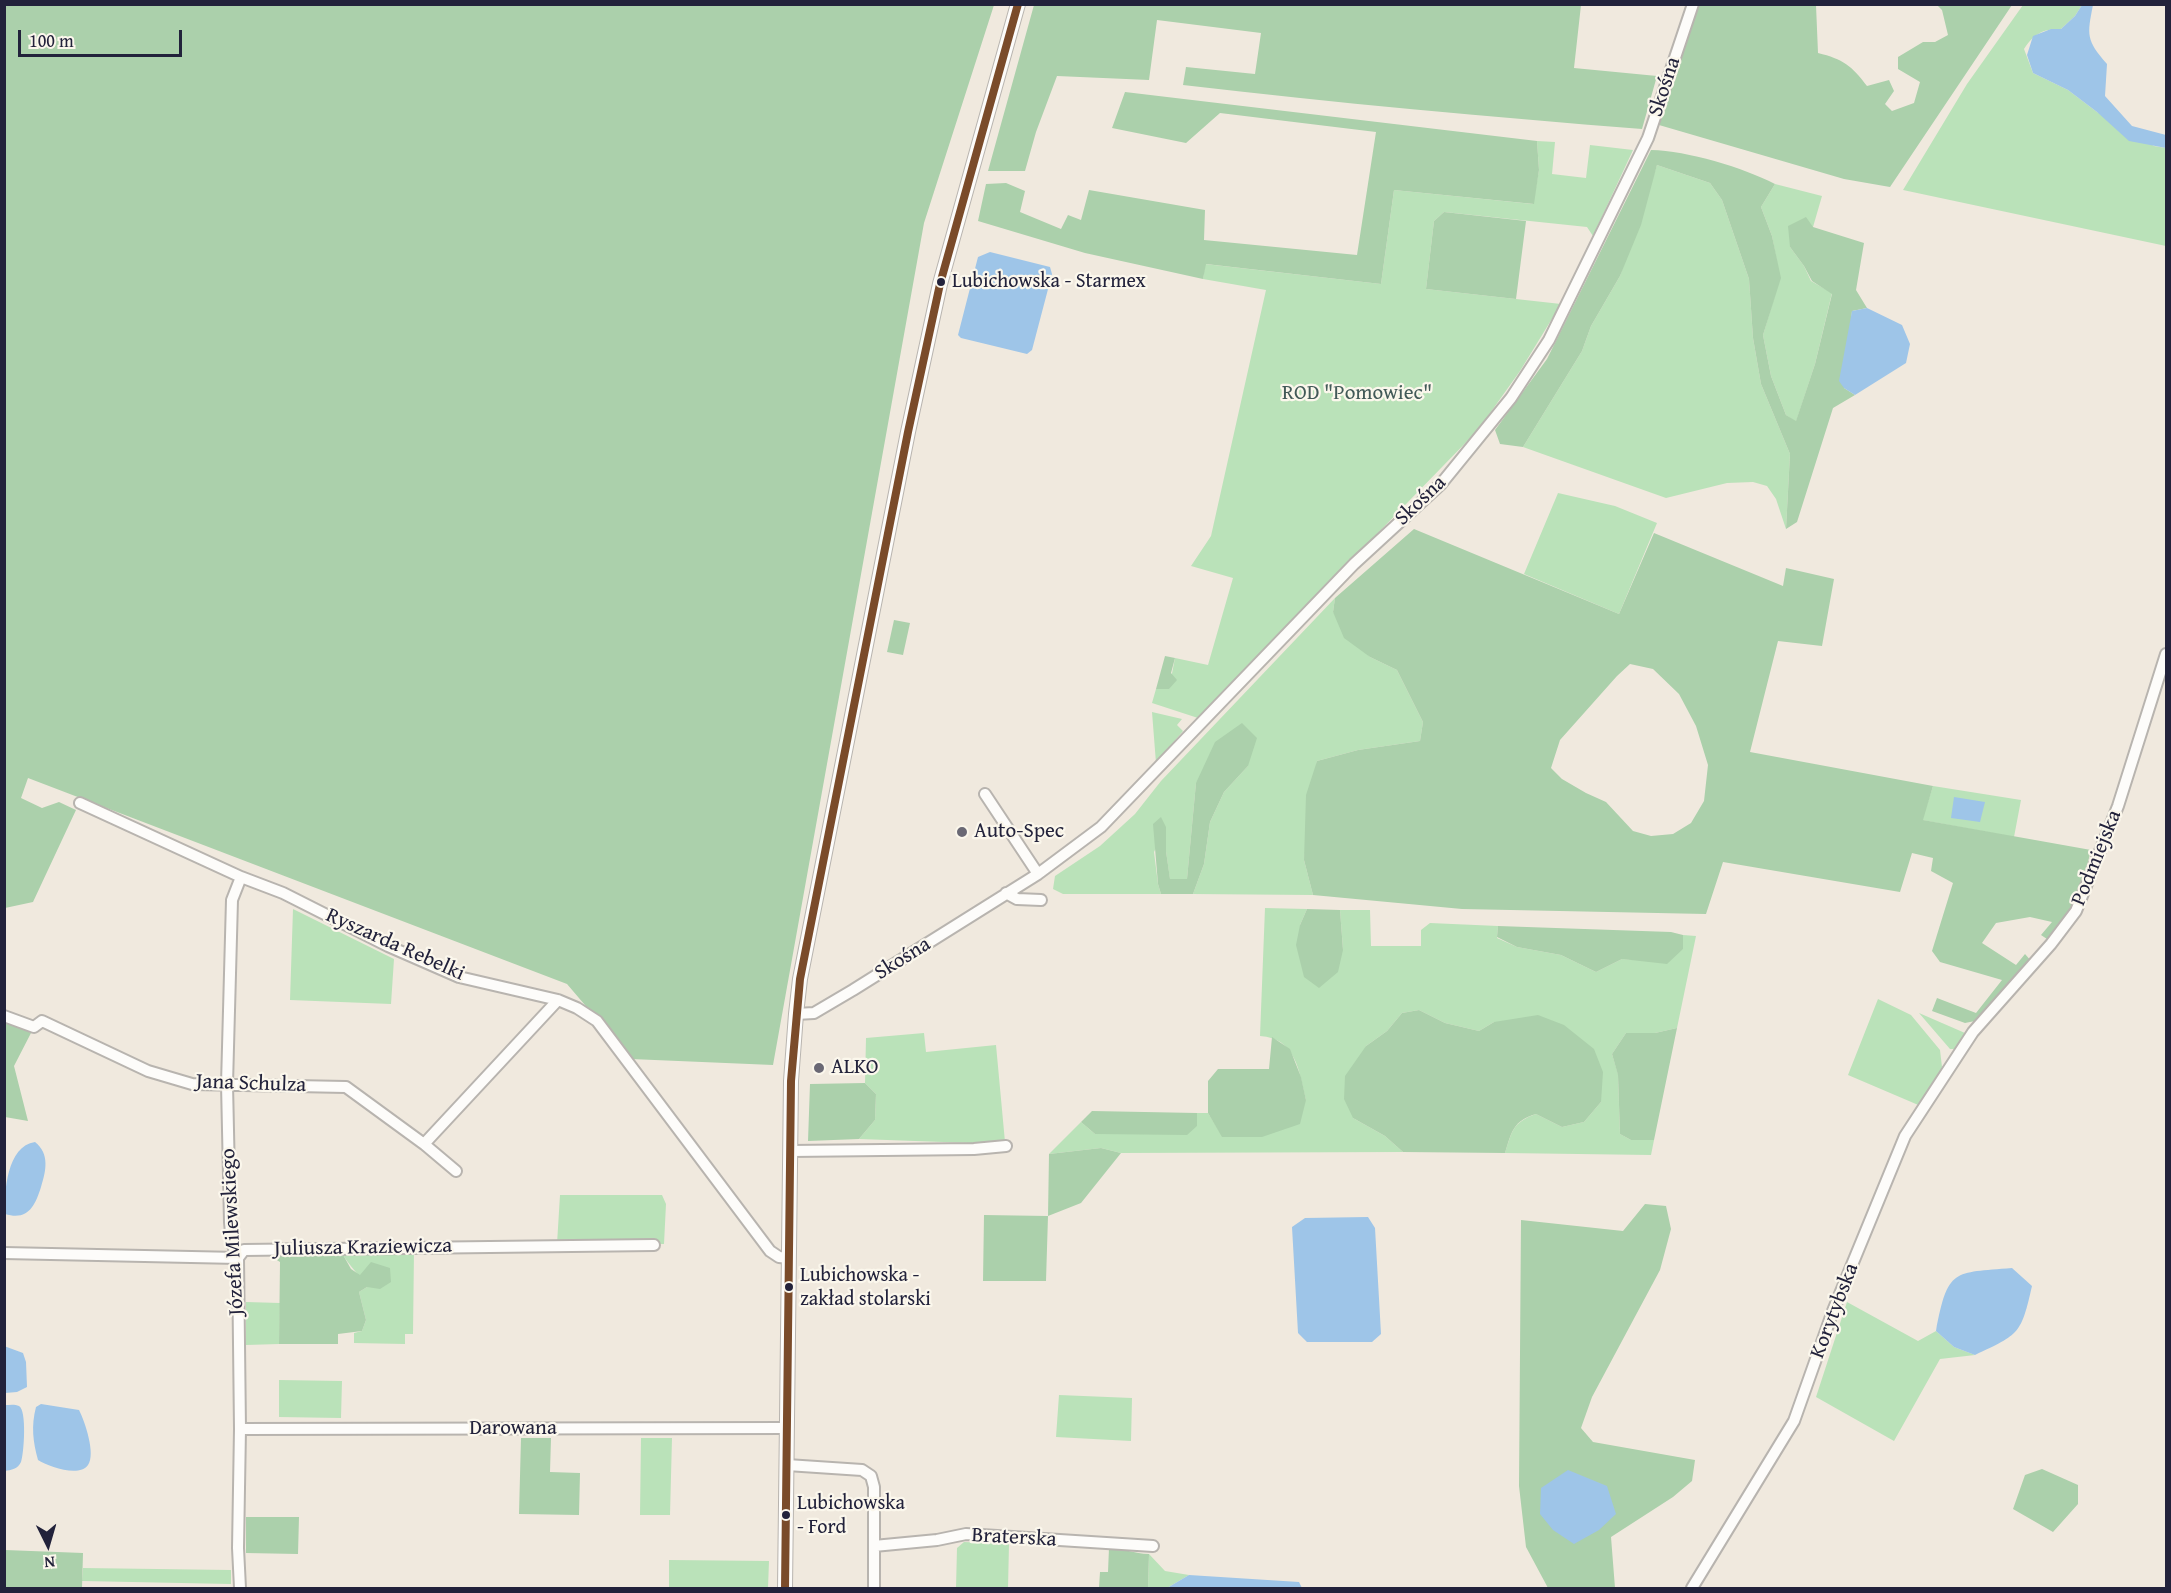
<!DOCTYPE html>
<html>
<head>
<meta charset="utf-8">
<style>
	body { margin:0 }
	#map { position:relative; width:2171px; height:1593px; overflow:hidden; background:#f0e9de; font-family:"Gentium Book Plus",serif }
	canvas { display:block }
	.frame { position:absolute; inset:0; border:6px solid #22223b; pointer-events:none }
	.north { position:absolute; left:18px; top:1515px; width:60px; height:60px; -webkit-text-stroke:4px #fbf7ec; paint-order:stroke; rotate:175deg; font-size:16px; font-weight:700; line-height:24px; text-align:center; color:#22223b }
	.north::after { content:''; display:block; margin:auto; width:21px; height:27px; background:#22223b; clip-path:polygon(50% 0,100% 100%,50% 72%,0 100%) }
	.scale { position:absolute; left:18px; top:30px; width:164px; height:27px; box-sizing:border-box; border:3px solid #22223b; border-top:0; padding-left:8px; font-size:18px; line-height:21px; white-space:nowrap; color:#22223b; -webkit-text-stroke:4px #fbf7ec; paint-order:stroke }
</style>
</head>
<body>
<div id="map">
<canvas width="2171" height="1593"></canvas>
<div class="frame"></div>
<div class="north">N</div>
<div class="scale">100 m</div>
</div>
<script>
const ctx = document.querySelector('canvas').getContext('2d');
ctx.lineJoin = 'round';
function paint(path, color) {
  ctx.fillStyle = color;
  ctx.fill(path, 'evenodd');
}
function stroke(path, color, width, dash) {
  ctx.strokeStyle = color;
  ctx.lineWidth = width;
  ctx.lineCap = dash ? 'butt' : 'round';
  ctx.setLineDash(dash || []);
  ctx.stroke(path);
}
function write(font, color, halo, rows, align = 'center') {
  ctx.font = font + ' "Gentium Book Plus",serif';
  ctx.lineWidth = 4.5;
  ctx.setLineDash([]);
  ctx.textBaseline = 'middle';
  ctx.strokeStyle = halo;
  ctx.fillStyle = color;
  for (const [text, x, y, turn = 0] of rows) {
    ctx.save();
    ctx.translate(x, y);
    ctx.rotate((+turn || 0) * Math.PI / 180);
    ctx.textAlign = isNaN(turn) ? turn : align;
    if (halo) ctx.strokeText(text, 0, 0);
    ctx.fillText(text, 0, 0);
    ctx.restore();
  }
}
paint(new Path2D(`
	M 2023,5 L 2082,5 L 2075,16 L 2061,29 C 2042,29 2034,34 2024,49 L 2033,73 L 2068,90 L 2097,112 L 2154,146 L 2166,148 L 2166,246 L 1903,190 L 1967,84 Z
	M 1537,141 L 1555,142 L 1552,174 L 1586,178 L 1590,145 L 1633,150 L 1593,236 L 1587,227 L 1444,212 L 1434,221 L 1426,289 L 1561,304 L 1520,371 L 1478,430 L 1198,718 L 1152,703 L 1156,689 L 1169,689 L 1175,658 L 1208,665 L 1233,578 L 1191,566 L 1211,536 L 1266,290 L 1203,279 L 1205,264 L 1381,284 L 1394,190 L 1533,204 L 1539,170 Z
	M 1657,165 L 1710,183 L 1722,200 L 1749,279 L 1753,338 L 1761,384 L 1790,454 L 1786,529 L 1776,499 L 1767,486 L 1753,482 L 1727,483 L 1666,498 L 1523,447 L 1582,351 L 1591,326 L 1620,276 Z
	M 1775,184 L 1822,196 L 1813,227 L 1790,247 L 1804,266 L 1811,281 L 1832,293 L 1815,364 L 1796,422 L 1786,415 L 1771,376 L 1763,335 L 1780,278 L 1772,236 L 1761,207 Z
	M 1558,493 L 1615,506 L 1657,523 L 1619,614 L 1524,574 Z
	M 1335,598 L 1333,612 L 1370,657 L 1397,670 L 1423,722 L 1420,741 L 1358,750 L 1317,761 L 1304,860 L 1313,895 L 1193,894 L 1204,864 L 1210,822 L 1224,792 L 1248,766 L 1196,783 L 1187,879 L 1170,880 L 1166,851 L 1166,827 L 1154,852 L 1158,884 L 1161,894 L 1063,894 L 1053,889 L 1055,876 L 1100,846 L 1135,814 L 1161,781 Z
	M 1152,712 L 1182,719 L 1177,725 L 1183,731 L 1156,763 Z
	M 1933,786 L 2021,800 L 2014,837 L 1922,820 Z
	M 1265,908 L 1307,909 L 1300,925 L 1343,950 L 1340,910 L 1370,910 L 1371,946 L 1421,946 L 1421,930 L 1430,923 L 1498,926 L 1497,938 L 1517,947 L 1561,955 L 1596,972 L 1622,959 L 1640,960 L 1683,949 L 1683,935 L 1696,936 L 1677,1028 L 1655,1033 L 1626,1033 L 1612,1054 L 1618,1074 L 1620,1134 L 1631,1140 L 1654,1140 L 1651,1155 L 1505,1153 C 1512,1131 1513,1122 1536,1114 L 1562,1127 L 1584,1122 L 1601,1102 L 1494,1022 L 1479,1031 L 1445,1023 L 1419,1010 L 1402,1013 L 1387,1031 L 1366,1046 L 1353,1118 L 1385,1136 L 1403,1152 L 1121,1153 L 1101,1148 L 1049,1154 L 1081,1122 L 1095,1134 L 1197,1126 L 1197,1113 L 1208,1113 L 1223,1137 L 1306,1100 C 1299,1071 1296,1038 1260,1036 Z
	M 293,909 L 394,959 L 391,1004 L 290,1000 Z
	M 1878,999 L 1911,1015 L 1940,1050 L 1942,1067 L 1923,1107 L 1848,1075 Z
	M 1919,1013 L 1965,1033 L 1956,1049 L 1950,1049 Z
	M 924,1033 L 926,1052 L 996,1045 L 1005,1142 L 971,1143 L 859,1139 L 875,1120 L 876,1094 L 865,1083 L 866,1038 Z
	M 560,1195 L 662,1195 L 666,1204 L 664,1244 L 557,1244 Z
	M 414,1251 L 413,1334 L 405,1334 L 405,1344 L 354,1343 L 354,1333 L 362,1331 L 366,1320 L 359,1292 L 367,1287 C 359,1274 349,1266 342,1253 Z
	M 246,1302 L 280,1303 L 279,1344 L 246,1345 Z
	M 1847,1302 L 1918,1341 L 1936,1331 L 1954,1347 L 1975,1355 L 1940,1359 L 1894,1441 L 1816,1397 Z
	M 279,1380 L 342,1381 L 341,1418 L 279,1417 Z
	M 1059,1395 L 1132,1398 L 1131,1441 L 1056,1437 Z
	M 641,1438 L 672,1438 L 670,1515 L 640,1515 Z
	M 964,1542 L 1009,1544 L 1008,1588 L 956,1588 L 957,1548 Z
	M 1149,1554 L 1165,1571 L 1189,1575 L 1167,1588 L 1148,1588 Z
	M 669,1560 L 769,1561 L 768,1588 L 669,1588 Z
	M 83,1568 L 231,1570 L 231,1584 L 82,1581 Z`), '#bae2b9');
paint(new Path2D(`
	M 5,5 L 994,5 L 924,223 L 773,1065 L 631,1059 L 567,984 L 28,778 L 21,798 L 42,808 L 59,802 L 76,810 L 33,902 L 5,908 Z
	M 1034,5 L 1581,5 L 1574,68 L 1657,76 L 1642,129 C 1489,117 1336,103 1183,85 L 1186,67 L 1255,74 L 1261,33 L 1157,20 L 1149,80 L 1057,76 L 1036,132 L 1025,171 L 988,171 Z
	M 1699,5 L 1816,5 L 1818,53 C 1843,59 1852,66 1867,86 L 1889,80 L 1894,91 L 1885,104 L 1892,111 L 1914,103 L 1920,82 L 1898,69 L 1898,57 L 1923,42 L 1935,42 L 1948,35 L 1942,10 L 1937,5 L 2012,5 L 1890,187 L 1844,179 L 1659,125 Z
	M 1125,92 L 1537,141 L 1539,170 L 1534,204 L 1394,190 L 1381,284 L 1206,264 L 1203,279 L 1085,253 L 978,221 L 986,184 L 1006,183 L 1025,191 L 1020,212 L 1061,229 L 1068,215 L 1081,220 L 1089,190 L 1205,210 L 1204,240 L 1357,255 L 1376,132 L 1220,113 L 1186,143 L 1112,128 Z
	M 1651,150 C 1688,151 1742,167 1775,184 L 1761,207 L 1772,236 L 1781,278 L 1763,335 L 1771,376 L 1786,415 L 1796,421 L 1815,364 L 1832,294 L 1812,281 L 1804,266 L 1790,247 L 1788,226 L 1806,217 L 1813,227 L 1864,243 L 1856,290 L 1867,308 L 1852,311 L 1844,388 L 1855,395 L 1833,408 L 1797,522 L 1786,529 L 1790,454 L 1761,384 L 1753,338 L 1749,279 L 1722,200 L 1710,183 L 1657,165 L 1641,225 L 1620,276 L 1591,326 L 1582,351 L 1523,447 L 1500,444 L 1495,430 L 1547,359 Z
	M 1444,212 L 1526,221 L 1516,299 L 1426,289 L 1434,221 Z
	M 1414,529 L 1619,614 L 1654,533 L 1783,586 L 1786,568 L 1834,579 L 1822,646 L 1778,641 L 1750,752 L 1933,786 L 1923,820 L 2091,850 C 2082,887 2074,910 2050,941 L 2041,935 L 2052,922 L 2030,917 L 1996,923 L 1982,943 L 2016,965 L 2025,954 L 2032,962 L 1975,1021 L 1965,1023 L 1932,1011 L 1937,998 L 1976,1013 L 2002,980 L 1940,962 L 1932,951 L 1953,883 L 1931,871 L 1933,858 L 1912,853 L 1900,892 L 1723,862 L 1706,914 L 1462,909 L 1313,895 L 1304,860 L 1306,795 L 1317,761 L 1358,750 L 1420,741 L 1423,722 L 1397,670 L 1370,657 L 1344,638 L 1333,612 L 1335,598 ZM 1630,664 L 1653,669 L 1679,694 L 1696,726 L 1708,765 L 1704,801 L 1691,823 L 1673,834 L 1651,836 L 1633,831 L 1606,802 L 1586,793 L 1562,779 L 1551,768 L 1560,740 L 1617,676 Z
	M 894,620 L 910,623 L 903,655 L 887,652 Z
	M 1165,656 L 1175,658 L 1171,673 L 1177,680 L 1169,689 L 1156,689 Z
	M 1242,723 L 1257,738 L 1248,766 L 1224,792 L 1210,822 L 1204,864 L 1193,894 L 1161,894 L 1158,884 L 1153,824 L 1161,817 L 1166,827 L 1166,851 L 1170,879 L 1187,879 L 1196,783 L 1215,742 Z
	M 1307,909 L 1340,910 L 1343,950 L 1338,972 L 1319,988 L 1304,977 L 1296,945 L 1300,925 Z
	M 1498,926 L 1671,932 L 1683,935 L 1683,949 L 1667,964 L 1622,959 L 1596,972 L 1561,955 L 1517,947 L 1497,937 Z
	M 1419,1010 L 1445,1023 L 1479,1031 L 1494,1022 L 1538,1015 L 1564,1025 L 1594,1049 L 1603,1072 L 1601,1102 L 1584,1122 L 1562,1127 L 1536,1114 C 1513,1121 1512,1131 1505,1153 L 1403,1152 L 1385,1136 L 1353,1118 L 1344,1099 L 1345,1076 L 1366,1046 L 1387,1031 L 1402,1013 Z
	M 5,1021 L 31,1033 L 14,1066 L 28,1121 L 5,1117 Z
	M 1677,1028 L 1654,1140 L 1631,1140 L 1620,1134 L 1618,1075 L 1612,1054 L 1626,1033 L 1655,1033 Z
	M 1272,1037 L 1290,1049 L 1301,1077 L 1306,1100 L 1300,1124 L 1262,1137 L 1222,1137 L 1208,1113 L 1208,1081 L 1218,1069 L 1269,1069 Z
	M 865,1083 L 876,1094 L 875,1120 L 859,1139 L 808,1141 L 810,1084 Z
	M 1092,1111 L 1197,1113 L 1197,1126 L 1187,1135 L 1095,1134 L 1081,1122 Z
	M 1101,1148 L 1121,1153 L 1081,1203 L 1048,1216 L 1046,1281 L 983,1281 L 984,1215 L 1048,1216 L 1049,1154 Z
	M 1645,1204 L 1666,1206 L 1671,1229 L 1660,1270 L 1592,1397 L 1581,1428 L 1593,1442 L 1695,1460 L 1692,1481 L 1673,1497 L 1611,1537 L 1615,1588 L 1548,1588 L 1526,1547 L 1519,1486 L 1521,1220 L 1623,1231 Z
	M 264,1252 L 342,1253 L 351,1269 L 360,1275 L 371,1262 L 390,1268 L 391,1282 L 380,1289 L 367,1287 L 359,1292 L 366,1320 L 362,1331 L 338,1334 L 338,1344 L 279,1344 L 280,1262 Z
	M 521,1438 L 551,1438 L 550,1472 L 580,1473 L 579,1515 L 519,1514 Z
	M 2042,1469 L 2078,1485 L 2078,1504 L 2053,1532 L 2013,1509 L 2025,1475 Z
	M 246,1517 L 299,1517 L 298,1554 L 246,1553 Z
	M 1109,1548 C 1124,1548 1134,1554 1149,1554 L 1148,1588 L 1099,1588 L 1100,1572 L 1108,1572 Z
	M 5,1550 L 83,1553 L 82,1588 L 5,1588 Z`), '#abd0ab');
paint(new Path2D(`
	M 2082,5 L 2093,5 C 2087,35 2086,40 2107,64 L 2105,96 L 2132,126 L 2166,135 L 2166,148 L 2129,141 L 2097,112 L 2068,90 L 2033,73 L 2027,55 L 2033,36 L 2051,29 L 2061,29 L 2075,16 Z
	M 990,252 L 1050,267 L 1052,274 L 1032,350 L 1027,354 L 961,338 L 958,335 L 978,257 Z
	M 1867,308 L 1902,325 L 1910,344 L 1906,363 L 1855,395 L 1844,388 L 1839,381 L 1852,311 Z
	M 1954,797 L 1985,802 L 1980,822 L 1951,818 Z
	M 35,1142 C 50,1154 46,1171 41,1187 C 35,1206 28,1221 5,1214 C 4,1192 7,1146 35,1142 Z
	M 1368,1217 L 1375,1228 L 1381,1334 L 1372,1342 L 1307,1342 L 1298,1333 L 1292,1227 L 1305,1218 Z
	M 2012,1268 L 2032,1286 C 2021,1334 2020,1334 1975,1355 L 1954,1347 L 1936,1331 C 1948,1268 1953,1273 2012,1268 Z
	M 4,1346 L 23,1353 L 26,1362 L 27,1387 L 17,1392 L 5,1393 Z
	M 41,1404 L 79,1410 C 85,1422 96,1454 88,1465 C 79,1478 48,1466 38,1460 C 33,1442 31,1426 36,1407 Z
	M 5,1405 C 9,1405 15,1404 19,1406 C 27,1410 24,1454 21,1462 C 18,1469 11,1470 5,1471 Z
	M 1568,1470 L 1607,1486 L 1616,1514 L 1599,1530 L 1574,1544 L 1553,1530 L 1540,1514 L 1541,1488 Z
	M 1189,1575 L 1299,1582 L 1302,1588 L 1167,1588 Z`), '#9ec5e8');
const minor = new Path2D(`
	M 985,794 L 1038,874
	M 80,803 L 241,877 L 283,893 L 388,946 L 459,977 L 558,1000 L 577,1008 L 597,1021 L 770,1251 L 779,1257 L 789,1258
	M 1006,893 L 1017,899 L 1041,900
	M 796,1014 L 814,1013 L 853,990 L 1038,874 L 1101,827 L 1354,564 L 1441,484 L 1511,398 L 1549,340 L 1648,138 L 1693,4
	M 4,1016 L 34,1027 L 42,1021 L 148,1071 L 192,1084 L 346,1087 L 424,1144 L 558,1000
	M 424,1144 L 456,1171
	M 791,1151 L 974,1149 L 1006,1146
	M 4,1253 L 238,1258 L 244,1250 L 654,1245
	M 240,1429 L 787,1428
	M 787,1465 L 862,1470 L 871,1476 L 874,1487 L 874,1588
	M 874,1546 L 937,1540 L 966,1534 L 1153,1546
	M 240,1588 L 238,1548 L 240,1429 L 238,1258 L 232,1243 L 230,1222 L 227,1084 L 232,900 L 241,877
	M 1692,1588 L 1794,1421 L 1833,1311 L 1905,1136 L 1973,1032 L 2051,944 L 2076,911 L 2118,806 L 2166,654`);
const tertiary = new Path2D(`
	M 785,1588 L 791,1081 L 796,1014 L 800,979 L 908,432 L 940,284 L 1018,4`);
stroke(minor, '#b8b4af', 14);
stroke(tertiary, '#b8b4af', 16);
stroke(minor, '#fdfcfa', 10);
stroke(tertiary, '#fdfcfa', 14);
stroke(new Path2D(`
	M 785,1588 L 791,1081 L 800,979 L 908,432 L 940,284 L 1018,4`), '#7a4b2a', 8);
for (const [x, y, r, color] of [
	[941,282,5,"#22223b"],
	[962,832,6,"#6a6874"],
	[819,1068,6,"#6a6874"],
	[789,1287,5,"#22223b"],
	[786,1515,5,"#22223b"]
]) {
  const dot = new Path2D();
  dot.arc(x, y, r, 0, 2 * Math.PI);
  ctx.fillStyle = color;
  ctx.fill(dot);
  stroke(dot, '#fbf7ec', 2);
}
write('20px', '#22223b', '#fbf7ec', [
	["Lubichowska - Starmex",952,282],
	["Lubichowska -",800,1276],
	["zakład stolarski",800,1300],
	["Lubichowska",797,1504],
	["- Ford",797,1528]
], 'left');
write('21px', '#22223b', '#fbf7ec', [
	["Skośna",1665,87,-72],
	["Skośna",1421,501,-44],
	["Podmiejska",2097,858,-68],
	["Ryszarda Rebelki",395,945,24],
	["Skośna",903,959,-32],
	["Jana Schulza",251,1084,2],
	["Józefa Milewskiego",233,1232,-93],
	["Juliusza Kraziewicza",363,1248,-1],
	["Korytybska",1835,1311,-69],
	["Darowana",513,1429],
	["Braterska",1014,1538,3]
]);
write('21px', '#425a58', '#fbf7ec', [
	["ROD \"Pomowiec\"",1357,394]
]);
write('21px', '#22223b', '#fbf7ec', [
	["Auto-Spec",974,832],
	["ALKO",831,1068]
], 'left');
</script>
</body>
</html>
